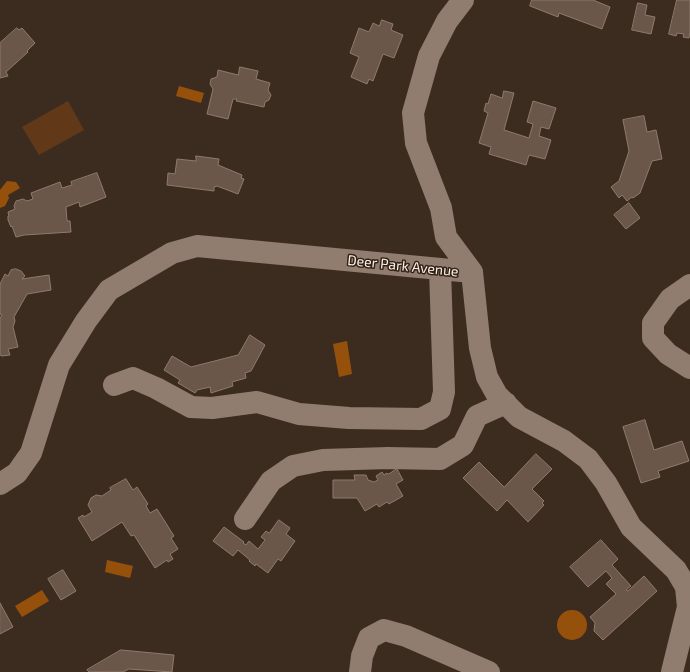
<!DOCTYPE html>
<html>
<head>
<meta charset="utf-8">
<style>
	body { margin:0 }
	canvas { display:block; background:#3c2c20 }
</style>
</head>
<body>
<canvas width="690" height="672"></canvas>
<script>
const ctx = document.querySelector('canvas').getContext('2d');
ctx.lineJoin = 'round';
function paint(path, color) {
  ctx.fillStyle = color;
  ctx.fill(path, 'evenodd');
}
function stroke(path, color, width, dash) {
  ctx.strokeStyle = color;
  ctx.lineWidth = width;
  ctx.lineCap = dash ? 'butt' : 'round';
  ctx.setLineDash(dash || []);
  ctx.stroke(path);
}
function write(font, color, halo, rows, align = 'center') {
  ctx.font = font + ' "Exo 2",sans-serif';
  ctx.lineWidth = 3;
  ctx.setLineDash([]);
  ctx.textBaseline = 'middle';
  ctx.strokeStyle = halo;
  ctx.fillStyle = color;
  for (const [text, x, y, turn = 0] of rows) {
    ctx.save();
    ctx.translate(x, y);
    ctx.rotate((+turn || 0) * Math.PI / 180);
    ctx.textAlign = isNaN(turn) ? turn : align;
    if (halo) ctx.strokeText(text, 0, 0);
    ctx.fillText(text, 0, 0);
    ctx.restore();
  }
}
paint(new Path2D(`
	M 68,101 L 84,130 L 39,155 L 22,127 Z`), '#613918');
paint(new Path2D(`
	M 179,86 L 204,93 L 201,103 L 176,96 Z
	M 7,181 L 16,182 L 20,188 L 8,195 L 9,198 L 5,206 L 0,208 L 0,190 Z
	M 347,341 L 352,374 L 339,377 L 333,344 Z
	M 107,560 L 133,566 L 130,578 L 105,572 Z
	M 42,590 L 49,601 L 22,617 L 15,606 Z
	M557 625a15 15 0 1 1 30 0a15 15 0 1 1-30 0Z`), '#95500c');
const building = new Path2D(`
	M 532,0 L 593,0 L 610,7 L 602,29 L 559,13 L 558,17 L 530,6 Z
	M 677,0 L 690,0 L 690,33 L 689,38 L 683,37 L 684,34 L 677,33 L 676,36 L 669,34 Z
	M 638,3 L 647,5 L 645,15 L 655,17 L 651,34 L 632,30 Z
	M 382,20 L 393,24 L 391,30 L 403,35 L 394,58 L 383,54 L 373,81 L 369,79 L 367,84 L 351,77 L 359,57 L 350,53 L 359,28 L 369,32 L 373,23 L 379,26 Z
	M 17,28 L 19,30 L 22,28 L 35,43 L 27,51 L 28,52 L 6,72 L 8,76 L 0,78 L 0,43 Z
	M 240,67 L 258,71 L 256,79 L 270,83 L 268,90 L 271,95 L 269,100 L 265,102 L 264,107 L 236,101 L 237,99 L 233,99 L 228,119 L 207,114 L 213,89 L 210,84 L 211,79 L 217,77 L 218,70 L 238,75 Z
	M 504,91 L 514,93 L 504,130 L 529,138 L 533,124 L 527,122 L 533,101 L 556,108 L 549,129 L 541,127 L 539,136 L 551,140 L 545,159 L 529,155 L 526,165 L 489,154 L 491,147 L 479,143 L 488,113 L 484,111 L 486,103 L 488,104 L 491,94 L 502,98 Z
	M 644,116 L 647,132 L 656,130 L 662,159 L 652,161 L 640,193 L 633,198 L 632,197 L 627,201 L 622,195 L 619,198 L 611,187 L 619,181 L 629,151 L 623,120 Z
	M 196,156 L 219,159 L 218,165 L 242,175 L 241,178 L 244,179 L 238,194 L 217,186 L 214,187 L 214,191 L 167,185 L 168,173 L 175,174 L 177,159 L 196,161 Z
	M 97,173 L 106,197 L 80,207 L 79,202 L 66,207 L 67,221 L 70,221 L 71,232 L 24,235 L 16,237 L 12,226 L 11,227 L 8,220 L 8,216 L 9,216 L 8,212 L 15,209 L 14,206 L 16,201 L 23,199 L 27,201 L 33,199 L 31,193 L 60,182 L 62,188 L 72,185 L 71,182 Z
	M 629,203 L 640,218 L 626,229 L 614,215 Z
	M 16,269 L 21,271 L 25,276 L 22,279 L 49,275 L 51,290 L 27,294 L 14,317 L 15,321 L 13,327 L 18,347 L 8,349 L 10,355 L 2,356 L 0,355 L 0,318 L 2,315 L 0,314 L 0,284 L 5,274 L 8,276 L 11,270 Z
	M 250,335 L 265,345 L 251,371 L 245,373 L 246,378 L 232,382 L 233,386 L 211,393 L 210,387 L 197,390 L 195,393 L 178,383 L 180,380 L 164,370 L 172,356 L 191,367 L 238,355 Z
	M 645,420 L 654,450 L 682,441 L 689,461 L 658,471 L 660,477 L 641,483 L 623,427 Z
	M 536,454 L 552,469 L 532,489 L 544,501 L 542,503 L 544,505 L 528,522 L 507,500 L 497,511 L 463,478 L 479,462 L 504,487 Z
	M 397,469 L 403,480 L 396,484 L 403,496 L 389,504 L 387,502 L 379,507 L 377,504 L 365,511 L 357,498 L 333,498 L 333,480 L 355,480 L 354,475 L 366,475 L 368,480 L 374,482 L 378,480 L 376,476 L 382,472 L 384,475 L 387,473 L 388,474 Z
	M 126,479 L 133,490 L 137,487 L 148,504 L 146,506 L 150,513 L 157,509 L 174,536 L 171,538 L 178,549 L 170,554 L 173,559 L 168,562 L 167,560 L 155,568 L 134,535 L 131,536 L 122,522 L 92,541 L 78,518 L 83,515 L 84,517 L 92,512 L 88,505 L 91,498 L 96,495 L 102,496 L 111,490 L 110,488 Z
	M 279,520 L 290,528 L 286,534 L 295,541 L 281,561 L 278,559 L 268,573 L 256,564 L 255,566 L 249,561 L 250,560 L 238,550 L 233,556 L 213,541 L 224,527 L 244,542 L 243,543 L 246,545 L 249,541 L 258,549 L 265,540 L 261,537 L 266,531 L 269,533 Z
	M 601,540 L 618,559 L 612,565 L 631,586 L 626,590 L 628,591 L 644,576 L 657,591 L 603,640 L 594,631 L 595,623 L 590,617 L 616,594 L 606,584 L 612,578 L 606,571 L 588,587 L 570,567 Z
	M 63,570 L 76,591 L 61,600 L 48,579 Z
	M 0,603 L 13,627 L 0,634 Z
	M 121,650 L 174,655 L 172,672 L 129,669 L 123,672 L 89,672 L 87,670 Z`);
paint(building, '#6a574a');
stroke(building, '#8e7a6d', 1);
stroke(new Path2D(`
	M 463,0 L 447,21 L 429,56 L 413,113 L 416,143 L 441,208 L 446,237 L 472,272
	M 690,285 L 670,299 L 653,323 L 653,338 L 668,354 L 690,368
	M 114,385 L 133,378 L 156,388 L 191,407 L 212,408 L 257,402 L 299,414 L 349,418 L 421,419 L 440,409 L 444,392 L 440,269
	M 0,484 L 17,473 L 31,453 L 59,365 L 86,321 L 109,290 L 172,253 L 197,246 L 472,272 L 480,348 L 487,377 L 497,395 L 519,417 L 564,441 L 588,459 L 606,483 L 631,527 L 676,570 L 686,587 L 688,607 L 672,672
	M 245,519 L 271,481 L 293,466 L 323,460 L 388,458 L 440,459 L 463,445 L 477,416 L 506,403
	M 360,672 L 362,656 L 369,638 L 384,630 L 406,636 L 489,672`), '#917d6f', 22);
write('14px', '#fcf0e9', '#322216', [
	["Deer Park Avenue",403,266,6]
]);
</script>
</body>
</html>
